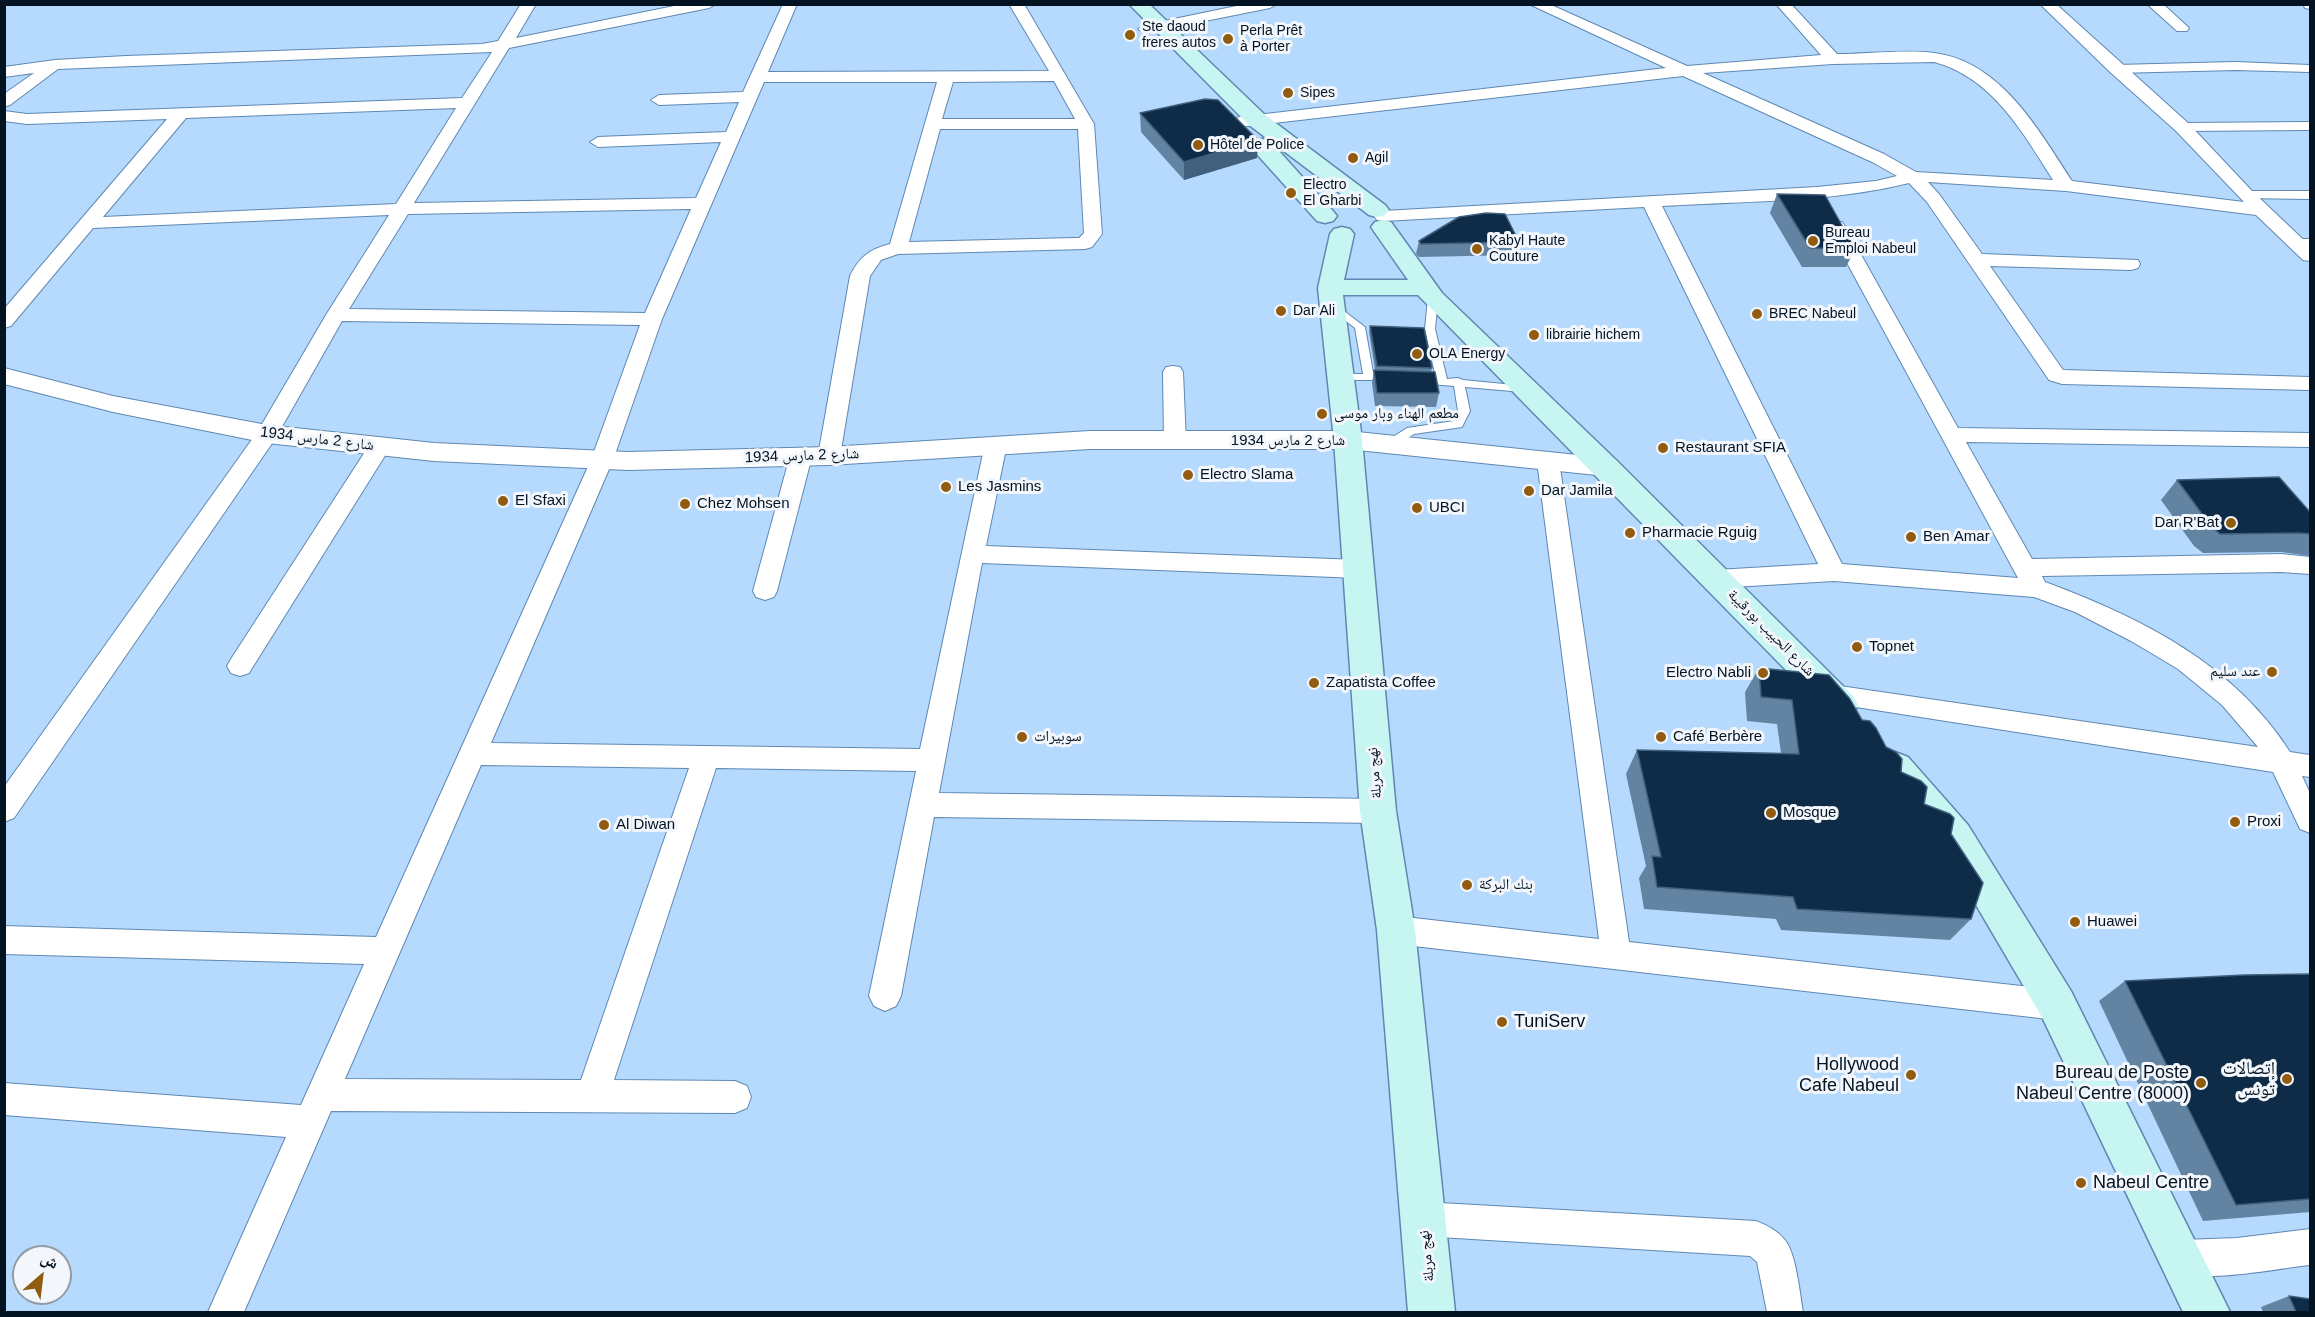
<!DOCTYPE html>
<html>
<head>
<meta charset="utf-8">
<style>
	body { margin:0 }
	#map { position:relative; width:2315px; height:1317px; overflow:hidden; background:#b6dafe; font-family:Helvetica,"Noto Naskh Arabic",sans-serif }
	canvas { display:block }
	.frame { position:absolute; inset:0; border:6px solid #031322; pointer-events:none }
	.north { position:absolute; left:12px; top:1245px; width:60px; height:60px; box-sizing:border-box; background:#f3f7fc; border:2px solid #939ca5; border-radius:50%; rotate:28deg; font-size:16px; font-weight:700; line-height:24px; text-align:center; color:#031322 }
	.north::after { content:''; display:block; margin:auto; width:21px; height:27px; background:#915c0f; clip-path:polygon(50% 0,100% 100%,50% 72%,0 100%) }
</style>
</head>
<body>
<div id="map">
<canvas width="2315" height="1317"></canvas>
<div class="frame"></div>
<div class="north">ش</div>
</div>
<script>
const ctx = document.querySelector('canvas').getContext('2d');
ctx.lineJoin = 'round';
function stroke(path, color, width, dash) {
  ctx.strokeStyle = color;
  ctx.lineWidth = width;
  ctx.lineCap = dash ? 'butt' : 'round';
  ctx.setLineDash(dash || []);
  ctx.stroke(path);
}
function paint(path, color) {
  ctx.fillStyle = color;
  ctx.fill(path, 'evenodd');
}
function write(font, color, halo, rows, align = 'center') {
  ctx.font = font + ' Helvetica,"Noto Naskh Arabic",sans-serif';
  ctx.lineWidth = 6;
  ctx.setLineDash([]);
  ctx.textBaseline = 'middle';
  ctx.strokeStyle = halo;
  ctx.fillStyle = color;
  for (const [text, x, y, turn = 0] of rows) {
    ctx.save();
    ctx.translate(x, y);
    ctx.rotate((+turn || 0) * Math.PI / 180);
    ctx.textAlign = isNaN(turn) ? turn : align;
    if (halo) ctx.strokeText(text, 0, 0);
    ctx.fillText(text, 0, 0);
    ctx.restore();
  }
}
const service = new Path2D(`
	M 1433,295 L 1438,298 L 1435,329 L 1447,379 L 1458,378 L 1463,380 L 1524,386 L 1530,389 L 1524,392 L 1465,387 L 1470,411 L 1462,427 L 1414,434 L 1393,448 L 1385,448 L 1383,445 L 1385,442 L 1407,428 L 1454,421 L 1458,411 L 1454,386 L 1418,383 L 1412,380 L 1418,377 L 1436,378 L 1425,329 L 1428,298 Z
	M 1332,302 L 1365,327 L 1374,378 L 1373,380 L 1341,380 L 1336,377 L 1341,374 L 1363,374 L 1355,328 L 1328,307 L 1327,305 Z`);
const pedestrian = new Path2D(`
	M 2235,62 L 2310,65 L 2310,72 L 2235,70 L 2116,73 L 2110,69 L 2116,65 Z
	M 2310,122 L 2310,130 L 2182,131 L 2176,127 L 2182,123 Z
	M 2246,191 L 2310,191 L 2310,199 L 2241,198 L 2239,195 Z
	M 2298,239 L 2310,239 L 2310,247 L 2293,246 L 2291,243 Z`);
const minor = new Path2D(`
	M 521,4 L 536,4 L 516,38 L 684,4 L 716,4 L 709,8 L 509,48 L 414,203 L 696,198 L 721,142 L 598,147 L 590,142 L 598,137 L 726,132 L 739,102 L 659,105 L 651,100 L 659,95 L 743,92 L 783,4 L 797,4 L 768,72 L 1049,71 L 1009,4 L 1024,4 L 1094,124 L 1102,234 L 1092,247 L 1085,249 L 898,254 L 881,260 L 870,276 L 840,456 L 837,461 L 829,463 L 821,461 L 818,456 L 850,276 C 859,257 870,249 890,244 L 937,82 L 764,82 L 662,319 L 613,460 L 491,743 L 920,749 L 985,444 L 988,439 L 996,437 L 1004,439 L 1007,444 L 986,546 L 1359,560 L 1367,563 L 1371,569 L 1367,575 L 1359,578 L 982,563 L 939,793 L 1378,799 L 1388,803 L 1392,811 L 1388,819 L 1378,823 L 934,817 L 901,996 L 896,1006 L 885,1011 L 874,1006 L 869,996 L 916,771 L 716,768 L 614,1080 L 735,1081 L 747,1086 L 751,1097 L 747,1108 L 735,1113 L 331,1111 L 244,1312 L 208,1312 L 286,1137 L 4,1115 L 4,1083 L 301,1105 L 364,964 L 4,954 L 4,926 L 376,937 L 591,460 L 640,325 L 342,321 L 275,439 L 14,818 L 4,822 L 4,787 L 258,431 L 326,315 L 389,215 L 93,228 L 11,326 L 4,328 L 4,309 L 167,119 L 27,124 L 4,121 L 4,111 L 27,114 L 462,98 L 492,52 L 58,69 L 10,105 L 4,107 L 4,94 L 34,73 L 4,77 L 4,67 L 55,60 L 126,56 L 482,44 L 498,41 ZM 1054,81 L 1075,119 L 942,119 L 953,82 ZM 456,108 L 396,204 L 103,217 L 186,118 ZM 940,129 L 1078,129 L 1084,233 L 1079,238 L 1075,238 L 909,242 ZM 691,209 L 645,313 L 349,309 L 408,214 ZM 481,765 L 689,768 L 581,1080 L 345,1079 Z
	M 1246,4 L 1277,4 L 1270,8 L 1145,33 L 1138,29 L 1145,25 Z
	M 1529,4 L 1549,4 L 1687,66 L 1821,55 L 1776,4 L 1791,4 L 1837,54 C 1867,54 1906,49 1934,53 C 2001,61 2039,131 2072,181 L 2244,202 L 2176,131 L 2110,72 L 2040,4 L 2056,4 L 2188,123 L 2252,191 L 2310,246 L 2310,261 L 2303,260 L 2256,215 L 2066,191 L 1928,182 L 1939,194 L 1982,254 L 2138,260 L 2140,264 L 2138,268 L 2131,270 L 1990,266 L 2063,370 L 2310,377 L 2310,390 L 2062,384 L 2049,380 L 1927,202 L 1909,183 C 1829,203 1744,201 1662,206 L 1842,564 L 2018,578 L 1827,226 L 1830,222 L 1842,222 L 1845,226 L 1958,428 L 2310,433 L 2310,447 L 1966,442 L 2032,559 L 2281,554 L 2310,557 L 2310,574 L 2281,572 L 2042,576 L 2045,582 C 2140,617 2234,664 2290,752 L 2310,755 L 2310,777 L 2302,776 L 2310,793 L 2310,833 L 2300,829 L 2273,772 L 1824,702 L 1820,695 L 1824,688 L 1833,685 L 2258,747 L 2222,705 L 2178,669 L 2131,641 L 2075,612 L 2034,597 L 1834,581 L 1716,588 L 1707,585 L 1704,579 L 1707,573 L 1716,570 L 1818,564 L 1644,207 L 1383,221 L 1377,220 L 1374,216 L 1377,212 L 1383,211 L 1817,187 L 1876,181 L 1897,176 L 1872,162 L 1683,76 L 1239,127 L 1231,122 L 1239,117 L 1666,68 ZM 1934,62 C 1992,77 2023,133 2053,180 L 1916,172 L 1884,154 L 1703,73 L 1833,64 Z
	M 2147,4 L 2163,4 L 2189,28 L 2187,31 L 2177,31 Z
	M 2303,4 L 2310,4 L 2310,9 L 2305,8 Z
	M 1173,366 L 1180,367 L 1183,372 L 1186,442 L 1183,447 L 1175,449 L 1167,447 L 1164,442 L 1163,372 L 1166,367 Z
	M 380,439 L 388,441 L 391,446 L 249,673 L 240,676 L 231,673 L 227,666 L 231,659 L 372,441 Z
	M 801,449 L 809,451 L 812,456 L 777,591 L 774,597 L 765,600 L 756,597 L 753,591 L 790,456 L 793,451 Z
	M 1548,454 L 1556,456 L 1559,461 L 1629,942 L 2057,990 L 2068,995 L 2073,1005 L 2068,1015 L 2057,1020 L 1396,944 L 1385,940 L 1381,930 L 1385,920 L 1396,916 L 1599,939 L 1537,461 L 1540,456 Z
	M 1423,1202 L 1756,1221 C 1766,1225 1777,1230 1784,1239 C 1796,1251 1800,1295 1803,1312 L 1767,1312 L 1757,1262 L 1750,1256 L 1423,1236 L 1411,1231 L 1406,1219 L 1411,1207 Z
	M 2310,1229 L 2310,1265 C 2273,1269 2201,1284 2168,1271 L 2163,1258 L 2168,1245 L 2181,1240 L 2237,1238 Z`);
const tertiary = new Path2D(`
	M 4,368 L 113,396 L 267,425 L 434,443 L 628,452 L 829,447 L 1090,431 L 1348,431 L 1606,458 L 1616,460 L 1620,467 L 1616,474 L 1606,476 L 1348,449 L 1090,449 L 829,465 L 628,470 L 434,461 L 267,443 L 113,412 L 4,384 Z`);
const secondary = new Path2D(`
	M 1129,4 L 1149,4 L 1265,115 L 1385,205 L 1389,210 L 1385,215 L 1377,217 L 1369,215 L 1249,125 Z
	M 1262,139 L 1270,141 L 1333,211 L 1337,216 L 1333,221 L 1325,223 L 1317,221 L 1254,151 L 1251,146 L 1254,141 Z
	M 1383,220 L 1391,222 L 1442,293 L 1616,460 L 1853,696 L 1858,705 L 1853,714 L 1841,718 L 1829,714 L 1418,295 L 1343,295 L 1362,440 L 1396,811 L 1415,930 L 1455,1312 L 1408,1312 L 1377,930 L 1360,811 L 1334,440 L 1318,288 L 1330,234 L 1334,229 L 1342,227 L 1350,229 L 1354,234 L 1344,280 L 1408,280 L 1371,227 L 1375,222 Z
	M 1895,752 L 1908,757 L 1968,825 L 2071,991 L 2230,1312 L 2183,1312 L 2043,1019 L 1942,847 L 1882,777 L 1877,767 L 1882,757 Z`);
stroke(service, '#5e88b2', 2);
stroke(pedestrian, '#5e88b2', 2);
stroke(minor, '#5e88b2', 2);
stroke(tertiary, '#5e88b2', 2);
stroke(secondary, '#5e88b2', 3);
paint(service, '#fff');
paint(pedestrian, '#fff');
paint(minor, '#fff');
paint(tertiary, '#fff');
paint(secondary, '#c7f5f2');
paint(new Path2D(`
	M 1140,113 L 1258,140 L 1257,158 L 1184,180 L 1141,132 Z
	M 1777,194 L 1855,249 L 1846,267 L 1802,267 L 1770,213 Z
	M 1419,241 L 1519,242 L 1516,255 L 1419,257 L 1416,254 Z
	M 1370,326 L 1432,368 L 1431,372 L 1439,393 L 1436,407 L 1375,406 L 1372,383 L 1374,370 L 1375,370 L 1369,332 Z
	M 2177,480 L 2310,512 L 2310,556 L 2281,552 L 2203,553 L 2194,546 L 2161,500 Z
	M 1759,668 L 1862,720 L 1886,747 L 1901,772 L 1924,804 L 1951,834 L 1971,919 L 1950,940 L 1781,930 L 1776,919 L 1644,909 L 1639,878 L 1646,866 L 1626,774 L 1637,750 L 1781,753 L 1777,724 L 1747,721 L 1745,692 Z
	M 2310,974 L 2310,1212 L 2203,1221 L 2099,1001 L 2125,981 Z
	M 2289,1296 L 2310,1312 L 2263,1312 L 2261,1307 Z`), '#6283a2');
paint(new Path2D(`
	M 1258,140 L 1257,158 L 1184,180 L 1184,162 Z`), '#40607e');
const building = new Path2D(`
	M 1205,99 L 1218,100 L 1258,140 L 1184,162 L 1140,113 Z
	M 1777,194 L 1825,195 L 1855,249 L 1810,248 Z
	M 1486,213 L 1505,214 L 1519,242 L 1421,244 L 1419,241 L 1459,217 Z
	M 1370,326 L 1424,328 L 1432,368 L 1377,366 Z
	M 1374,370 L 1435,372 L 1439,393 L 1377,393 Z
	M 2279,477 L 2310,512 L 2310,534 L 2299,533 L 2220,534 L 2211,526 L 2177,480 Z
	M 1759,668 L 1829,675 L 1850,699 L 1862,720 L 1870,721 L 1876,728 L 1886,747 L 1896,752 L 1902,759 L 1901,772 L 1921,781 L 1927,787 L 1924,804 L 1950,814 L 1954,818 L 1951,834 L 1983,883 L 1971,919 L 1797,909 L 1793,897 L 1657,887 L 1652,856 L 1661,857 L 1637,750 L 1799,754 L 1792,700 L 1761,697 Z
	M 2310,974 L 2310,1199 L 2236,1205 L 2125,981 L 2244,975 Z
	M 2289,1296 L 2310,1299 L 2310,1312 L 2296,1312 Z`);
paint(building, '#0e2c47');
stroke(building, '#40607e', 1.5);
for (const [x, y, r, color] of [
	[1130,35,6,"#915c0f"],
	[1228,39,6,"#915c0f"],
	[1288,93,6,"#915c0f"],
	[1198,145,6,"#915c0f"],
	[1353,158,6,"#915c0f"],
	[1291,193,6,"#915c0f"],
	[1813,241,6,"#915c0f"],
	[1477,249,6,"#915c0f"],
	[1281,311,6,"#915c0f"],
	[1757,314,6,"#915c0f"],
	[1534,335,6,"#915c0f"],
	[1417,354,6,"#915c0f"],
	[1322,414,6,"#915c0f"],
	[1663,448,6,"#915c0f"],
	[1188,475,6,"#915c0f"],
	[946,487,6,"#915c0f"],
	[1529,491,6,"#915c0f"],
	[503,501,6,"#915c0f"],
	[685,504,6,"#915c0f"],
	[1417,508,6,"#915c0f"],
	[2231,523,6,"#915c0f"],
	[1630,533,6,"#915c0f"],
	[1911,537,6,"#915c0f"],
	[1857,647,6,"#915c0f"],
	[2272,672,6,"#915c0f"],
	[1763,673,6,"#915c0f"],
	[1314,683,6,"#915c0f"],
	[1022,737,6,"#915c0f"],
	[1661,737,6,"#915c0f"],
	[1771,813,6,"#915c0f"],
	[2235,822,6,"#915c0f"],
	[604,825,6,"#915c0f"],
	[1467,885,6,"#915c0f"],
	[2075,922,6,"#915c0f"],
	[1502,1022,6,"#915c0f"],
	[1911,1075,6,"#915c0f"],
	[2287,1079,6,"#915c0f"],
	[2201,1083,6,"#915c0f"],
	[2081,1183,6,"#915c0f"]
]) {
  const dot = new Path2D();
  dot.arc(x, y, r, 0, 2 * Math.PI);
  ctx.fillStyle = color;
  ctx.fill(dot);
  stroke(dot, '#f3f7fc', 2);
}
write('14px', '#031322', '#f3f7fc', [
	["Ste daoud",1142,27],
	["freres autos",1142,43],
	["Perla Prêt",1240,31],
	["à Porter",1240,47],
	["Sipes",1300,93],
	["Hôtel de Police",1210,145],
	["Agil",1365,158],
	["Electro",1303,185],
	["El Gharbi",1303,201],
	["Bureau",1825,233],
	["Emploi Nabeul",1825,249],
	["Kabyl Haute",1489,241],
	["Couture",1489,257],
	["Dar Ali",1293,311],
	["BREC Nabeul",1769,314],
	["librairie hichem",1546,335],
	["OLA Energy",1429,354]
], 'left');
write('15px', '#031322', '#f3f7fc', [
	["مطعم الهناء وبار موسى",1334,414],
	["Restaurant SFIA",1675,448],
	["Electro Slama",1200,475],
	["Les Jasmins",958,487],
	["Dar Jamila",1541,491],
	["El Sfaxi",515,501],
	["Chez Mohsen",697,504],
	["UBCI",1429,508],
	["Dar R'Bat",2219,523,"right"],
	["Pharmacie Rguig",1642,533],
	["Ben Amar",1923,537],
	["Topnet",1869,647],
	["عند سليم",2260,672,"right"],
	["Electro Nabli",1751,673,"right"],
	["Zapatista Coffee",1326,683],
	["سوبيرات",1034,737],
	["Café Berbère",1673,737],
	["Mosque",1783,813],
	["Proxi",2247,822],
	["Al Diwan",616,825],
	["بنك البركة",1479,885],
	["Huawei",2087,922]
], 'left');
write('15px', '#031322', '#f3f7fc', [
	["شارع 2 مارس 1934",317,439,7],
	["شارع 2 مارس 1934",1288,441],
	["شارع 2 مارس 1934",802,456,-2],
	["شارع الحبيب بورقيبة",1771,633,45],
	["نهج مربلة",1375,773,-95],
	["نهج مربلة",1427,1256,-96]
]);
write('18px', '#031322', '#f3f7fc', [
	["TuniServ",1514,1022,"left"],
	["Hollywood",1899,1065],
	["Cafe Nabeul",1899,1086],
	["إتصالات",2275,1069],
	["تونس",2275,1090],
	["Bureau de Poste",2189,1073],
	["Nabeul Centre (8000)",2189,1094],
	["Nabeul Centre",2093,1183,"left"]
], 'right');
</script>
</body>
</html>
